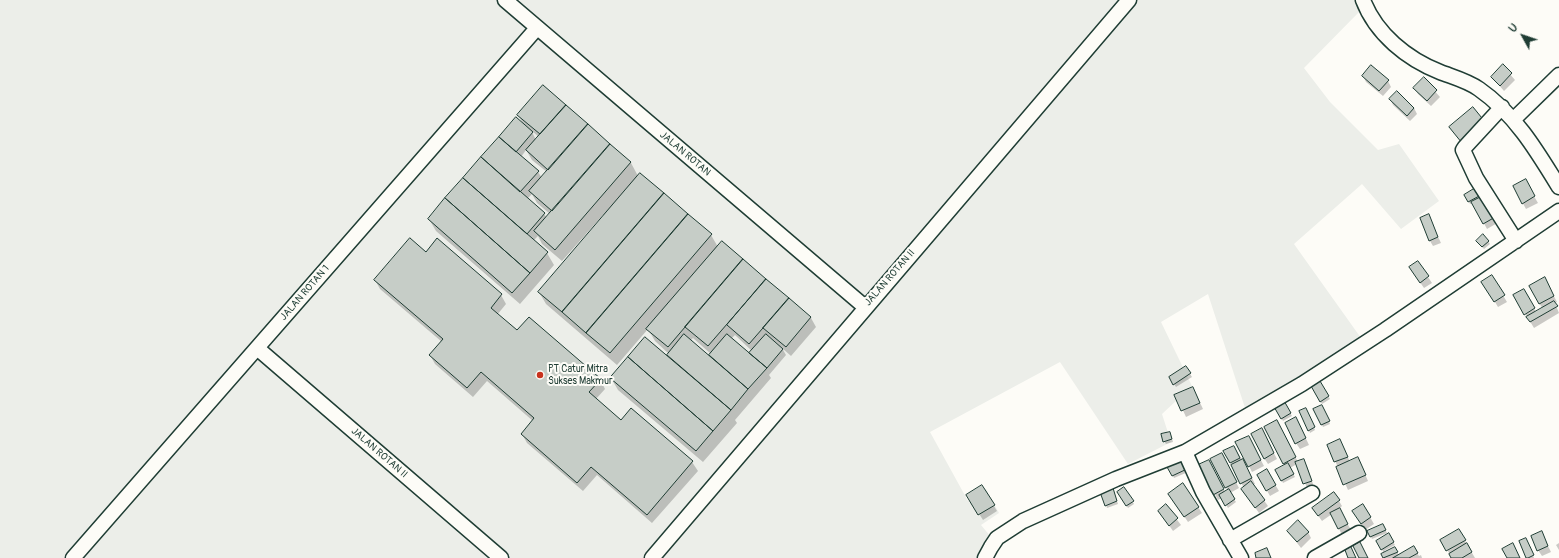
<!DOCTYPE html>
<html>
<head>
<meta charset="utf-8">
<style>
	body { margin:0 }
	#map { position:relative; width:1559px; height:558px; overflow:hidden; background:#fdfcf7; font-family:Pangolin,sans-serif }
	canvas { display:block }
	.north { position:absolute; left:1503px; top:16px; width:40px; height:40px; -webkit-text-stroke:3px #fdfcf7; paint-order:stroke; rotate:310deg; font-size:11px; font-weight:700; line-height:16px; text-align:center; color:#1f3d34 }
	.north::after { content:''; display:block; margin:auto; width:14px; height:18px; background:#1f3d34; clip-path:polygon(50% 0,100% 100%,50% 72%,0 100%) }
</style>
</head>
<body>
<div id="map">
<canvas width="1559" height="558"></canvas>
<div class="north">U</div>
</div>
<script>
const ctx = document.querySelector('canvas').getContext('2d');
ctx.lineJoin = 'round';
function paint(path, color) {
  ctx.fillStyle = color;
  ctx.fill(path, 'evenodd');
}
function stroke(path, color, width, dash) {
  ctx.strokeStyle = color;
  ctx.lineWidth = width;
  ctx.lineCap = dash ? 'butt' : 'round';
  ctx.setLineDash(dash || []);
  ctx.stroke(path);
}
function write(font, color, halo, rows, align = 'center') {
  ctx.font = font + ' Pangolin,sans-serif';
  ctx.lineWidth = 4;
  ctx.setLineDash([]);
  ctx.textBaseline = 'middle';
  ctx.strokeStyle = halo;
  ctx.fillStyle = color;
  for (const [text, x, y, turn = 0] of rows) {
    ctx.save();
    ctx.translate(x, y);
    ctx.rotate((+turn || 0) * Math.PI / 180);
    ctx.textAlign = isNaN(turn) ? turn : align;
    if (halo) ctx.strokeText(text, 0, 0);
    ctx.fillText(text, 0, 0);
    ctx.restore();
  }
}
paint(new Path2D(`
	M 0,0 L 1358,0 L 1361,10 L 1304,68 L 1330,102 L 1378,150 L 1399,144 L 1439,201 L 1401,229 L 1362,184 L 1294,244 L 1361,338 L 1246,411 L 1208,294 L 1161,322 L 1192,386 L 1162,414 L 1171,442 L 1128,464 L 1060,362 L 930,432 L 968,501 L 986,489 L 999,513 L 981,525 L 991,537 L 976,558 L 0,558 Z`), '#eceee9');
paint(new Path2D(`
	M 1503,66 L 1515,80 L 1504,91 L 1492,77 Z
	M 1363,76 L 1388,81 L 1391,87 L 1383,96 L 1366,82 Z
	M 1424,79 L 1440,97 L 1431,106 L 1418,94 L 1414,88 Z
	M 543,86 L 631,163 L 638,176 L 640,174 L 711,235 L 718,247 L 722,242 L 811,318 L 816,327 L 791,356 L 782,348 L 786,355 L 769,375 L 771,378 L 735,420 L 737,423 L 703,462 L 618,390 L 611,378 L 670,359 L 669,354 L 655,341 L 648,329 L 617,365 L 546,304 L 539,292 L 604,216 L 603,215 L 562,261 L 542,244 L 538,236 L 533,241 L 547,253 L 554,265 L 520,304 L 436,231 L 429,219 L 524,125 L 518,115 ZM 532,131 L 539,137 L 536,140 L 532,132 ZM 526,150 L 532,160 L 547,172 L 542,178 L 538,172 L 521,157 ZM 532,194 L 537,203 L 550,214 L 547,218 L 544,214 L 527,199 ZM 735,335 L 752,351 L 752,357 L 731,339 ZM 693,338 L 711,354 L 709,357 L 690,341 Z
	M 1390,99 L 1414,108 L 1417,114 L 1410,121 L 1393,105 Z
	M 1525,181 L 1538,203 L 1526,209 L 1514,187 Z
	M 1476,189 L 1499,222 L 1487,229 L 1473,203 L 1470,204 L 1465,195 Z
	M 1431,222 L 1441,243 L 1433,246 L 1430,241 Z
	M 437,240 L 501,295 L 506,304 L 497,315 L 517,332 L 600,379 L 605,389 L 596,399 L 621,421 L 692,462 L 698,471 L 652,523 L 597,475 L 583,491 L 527,443 L 522,434 L 533,421 L 487,381 L 473,397 L 435,364 L 430,355 L 442,342 L 380,289 L 375,280 L 426,253 Z
	M 1488,241 L 1490,244 L 1484,249 L 1479,243 Z
	M 1418,262 L 1432,283 L 1424,288 L 1410,268 Z
	M 1492,277 L 1507,302 L 1498,307 L 1483,282 Z
	M 1548,285 L 1557,302 L 1555,303 L 1559,313 L 1534,328 L 1514,295 L 1524,290 L 1536,312 L 1543,309 L 1539,303 Z
	M 1186,367 L 1192,377 L 1176,387 L 1170,378 Z
	M 1319,382 L 1330,399 L 1322,404 L 1312,386 Z
	M 1193,388 L 1203,409 L 1186,417 L 1176,395 Z
	M 1283,400 L 1292,416 L 1283,421 L 1274,405 Z
	M 1322,406 L 1330,424 L 1323,427 L 1314,410 Z
	M 1307,412 L 1315,430 L 1310,433 L 1309,430 Z
	M 1299,424 L 1309,445 L 1300,449 L 1296,443 Z
	M 1280,427 L 1298,462 L 1303,460 L 1307,466 L 1314,487 L 1308,490 L 1297,464 L 1290,468 L 1295,477 L 1283,483 L 1277,471 L 1285,466 L 1265,428 Z
	M 1171,435 L 1173,442 L 1166,444 L 1164,441 Z
	M 1265,436 L 1277,459 L 1268,464 L 1264,458 Z
	M 1252,443 L 1264,466 L 1252,472 L 1249,466 Z
	M 1328,445 L 1343,446 L 1350,462 L 1358,458 L 1368,481 L 1348,490 Z
	M 1234,447 L 1246,466 L 1255,484 L 1253,485 L 1268,506 L 1259,513 L 1242,489 L 1244,488 L 1225,452 Z
	M 1212,460 L 1225,461 L 1239,488 L 1230,493 L 1236,502 L 1228,508 L 1222,498 L 1218,500 L 1200,466 L 1212,467 L 1225,492 L 1228,491 Z
	M 1182,461 L 1188,472 L 1174,478 L 1169,468 Z
	M 1266,470 L 1279,491 L 1270,496 L 1258,475 Z
	M 982,486 L 997,511 L 983,520 L 967,495 Z
	M 1124,488 L 1134,504 L 1128,508 L 1118,492 Z
	M 1114,492 L 1118,504 L 1107,508 L 1106,505 Z
	M 1173,500 L 1198,507 L 1202,513 L 1188,522 Z
	M 1339,501 L 1342,506 L 1339,509 L 1351,530 L 1342,535 L 1332,514 L 1322,521 L 1317,514 Z
	M 1166,505 L 1181,525 L 1173,531 L 1159,511 Z
	M 1363,505 L 1374,524 L 1365,530 L 1357,517 Z
	M 1384,527 L 1387,533 L 1372,539 L 1371,537 Z
	M 1459,530 L 1468,546 L 1475,558 L 1452,558 L 1442,541 Z
	M 1288,531 L 1308,532 L 1311,538 L 1301,548 Z
	M 1541,532 L 1551,552 L 1542,556 L 1538,550 Z
	M 1389,535 L 1395,545 L 1384,551 L 1385,553 L 1395,548 L 1399,556 L 1414,548 L 1419,556 L 1421,555 L 1422,558 L 1384,558 L 1382,555 L 1384,553 L 1377,541 Z
	M 1527,542 L 1534,558 L 1527,558 Z
	M 1559,543 L 1559,550 L 1556,545 Z`), '#0003');
const building = new Path2D(`
	M 1503,64 L 1512,73 L 1500,86 L 1491,77 Z
	M 1371,65 L 1389,80 L 1379,91 L 1362,76 Z
	M 1424,77 L 1437,90 L 1427,101 L 1413,88 Z
	M 543,85 L 566,105 L 540,134 L 517,115 Z
	M 1397,91 L 1414,108 L 1407,116 L 1389,99 Z
	M 566,105 L 588,124 L 548,170 L 526,150 Z
	M 1473,107 L 1486,123 L 1462,143 L 1449,127 Z
	M 516,117 L 533,132 L 516,152 L 499,137 Z
	M 588,124 L 610,144 L 552,211 L 529,191 Z
	M 499,137 L 539,171 L 520,192 L 481,157 Z
	M 610,144 L 631,162 L 555,250 L 534,231 Z
	M 481,157 L 545,213 L 527,234 L 463,178 Z
	M 640,173 L 664,193 L 562,312 L 538,292 Z
	M 463,178 L 548,252 L 530,273 L 445,198 Z
	M 1526,179 L 1535,196 L 1522,204 L 1513,186 Z
	M 1477,187 L 1481,195 L 1468,202 L 1464,195 Z
	M 664,193 L 688,214 L 586,333 L 562,312 Z
	M 1485,195 L 1497,216 L 1483,224 L 1471,202 Z
	M 445,198 L 530,273 L 512,293 L 428,219 Z
	M 688,214 L 712,234 L 610,353 L 586,333 Z
	M 1429,214 L 1438,237 L 1429,241 L 1420,218 Z
	M 1483,234 L 1489,241 L 1482,247 L 1476,241 Z
	M 410,238 L 426,252 L 437,238 L 502,294 L 491,308 L 517,330 L 529,317 L 601,379 L 589,392 L 621,420 L 631,408 L 693,461 L 647,515 L 591,467 L 577,483 L 521,434 L 534,418 L 481,372 L 467,388 L 429,355 L 443,339 L 374,280 Z
	M 722,241 L 743,259 L 668,347 L 646,329 Z
	M 743,259 L 766,279 L 708,346 L 685,327 Z
	M 1418,261 L 1429,276 L 1420,283 L 1409,267 Z
	M 1492,275 L 1505,295 L 1494,302 L 1481,282 Z
	M 1545,277 L 1554,296 L 1539,304 L 1529,286 Z
	M 766,279 L 789,298 L 749,344 L 727,325 Z
	M 1524,289 L 1535,308 L 1524,315 L 1513,295 Z
	M 789,298 L 811,317 L 786,347 L 763,328 Z
	M 1554,301 L 1558,306 L 1530,322 L 1526,317 Z
	M 684,334 L 748,389 L 731,410 L 667,355 Z
	M 727,334 L 767,368 L 748,389 L 709,355 Z
	M 766,334 L 783,349 L 767,368 L 749,353 Z
	M 645,337 L 731,410 L 713,431 L 628,357 Z
	M 628,357 L 713,431 L 696,451 L 610,378 Z
	M 1186,366 L 1191,373 L 1173,385 L 1169,377 Z
	M 1320,381 L 1329,396 L 1320,402 L 1311,386 Z
	M 1193,387 L 1200,403 L 1181,411 L 1174,395 Z
	M 1283,399 L 1291,413 L 1281,419 L 1273,405 Z
	M 1322,405 L 1330,421 L 1321,425 L 1313,409 Z
	M 1306,408 L 1315,427 L 1308,431 L 1299,411 Z
	M 1296,417 L 1306,438 L 1295,444 L 1285,423 Z
	M 1277,420 L 1296,457 L 1283,464 L 1264,427 Z
	M 1262,428 L 1274,453 L 1264,459 L 1251,434 Z
	M 1170,432 L 1172,439 L 1163,442 L 1161,434 Z
	M 1249,436 L 1261,460 L 1248,467 L 1235,442 Z
	M 1340,439 L 1348,457 L 1334,462 L 1327,445 Z
	M 1234,446 L 1240,458 L 1230,463 L 1223,451 Z
	M 1222,453 L 1237,482 L 1225,488 L 1210,459 Z
	M 1358,457 L 1366,475 L 1343,485 L 1336,467 Z
	M 1243,459 L 1252,478 L 1240,484 L 1231,465 Z
	M 1304,459 L 1312,481 L 1303,484 L 1295,462 Z
	M 1182,460 L 1187,469 L 1172,476 L 1167,467 Z
	M 1209,460 L 1224,489 L 1213,495 L 1198,465 Z
	M 1288,463 L 1294,474 L 1281,481 L 1275,470 Z
	M 1267,469 L 1276,485 L 1266,491 L 1257,475 Z
	M 1251,481 L 1265,500 L 1255,508 L 1241,489 Z
	M 1183,483 L 1199,507 L 1184,517 L 1168,494 Z
	M 982,485 L 995,505 L 978,515 L 966,495 Z
	M 1124,487 L 1134,501 L 1126,506 L 1117,492 Z
	M 1113,488 L 1117,501 L 1105,506 L 1100,492 Z
	M 1229,489 L 1235,499 L 1225,506 L 1219,495 Z
	M 1334,492 L 1340,500 L 1318,516 L 1312,508 Z
	M 1166,504 L 1178,518 L 1169,526 L 1158,511 Z
	M 1363,504 L 1371,517 L 1361,524 L 1352,511 Z
	M 1340,508 L 1348,524 L 1338,529 L 1330,513 Z
	M 1298,520 L 1309,532 L 1297,542 L 1287,531 Z
	M 1383,524 L 1386,530 L 1370,537 L 1367,531 Z
	M 1459,529 L 1466,540 L 1446,551 L 1440,540 Z
	M 1542,531 L 1548,546 L 1537,551 L 1531,536 Z
	M 1389,533 L 1394,542 L 1381,550 L 1376,541 Z
	M 1526,538 L 1534,555 L 1528,558 L 1526,558 L 1519,541 Z
	M 1360,542 L 1368,558 L 1359,558 L 1353,546 Z
	M 1467,543 L 1472,552 L 1462,558 L 1451,558 L 1449,554 Z
	M 1513,543 L 1520,558 L 1507,558 L 1502,549 Z
	M 1414,546 L 1418,553 L 1409,558 L 1393,558 Z
	M 1351,547 L 1356,558 L 1348,558 L 1345,550 Z
	M 1395,547 L 1398,552 L 1383,558 L 1381,554 Z
	M 1267,548 L 1271,558 L 1256,558 L 1255,553 Z`);
paint(building, '#c6cdc7');
stroke(building, '#1f3d34', 1);
const street = new Path2D(`
	M 505,0 L 865,307
	M 1363,0 C 1376,34 1407,59 1440,72 C 1453,77 1468,81 1479,89 C 1515,114 1537,151 1559,187
	M 1502,107 L 1465,147 L 1463,150 L 1476,178 L 1516,241
	M 1514,119 L 1559,75
	M 257,348 L 501,558
	M 1185,452 L 1203,492 L 1241,558
	M 1230,540 L 1312,493
	M 73,558 L 537,28
	M 652,558 L 1129,0
	M 985,558 L 991,547 L 997,538 L 1023,521 L 1116,479 L 1185,452 L 1302,384 L 1385,330 L 1559,211
	M 1315,558 L 1359,533`);
stroke(street, '#1f3d34', 17);
stroke(street, '#fdfcf7', 14);
for (const [x, y, r, color] of [
	[540,375,4,"#c8321e"]
]) {
  const dot = new Path2D();
  dot.arc(x, y, r, 0, 2 * Math.PI);
  ctx.fillStyle = color;
  ctx.fill(dot);
  stroke(dot, '#fdfcf7', 1.5);
}
write('10px', '#1f3d34', '#fdfcf7', [
	["JALAN ROTAN",685,154,40],
	["JALAN ROTAN II",890,278,-49],
	["JALAN ROTAN 1",305,293,-49],
	["JALAN ROTAN II",379,453,41]
]);
write('10px', '#1f3d34', '#fdfcf7', [
	["PT Catur Mitra",548,369],
	["Sukses Makmur",548,381]
], 'left');
</script>
</body>
</html>
